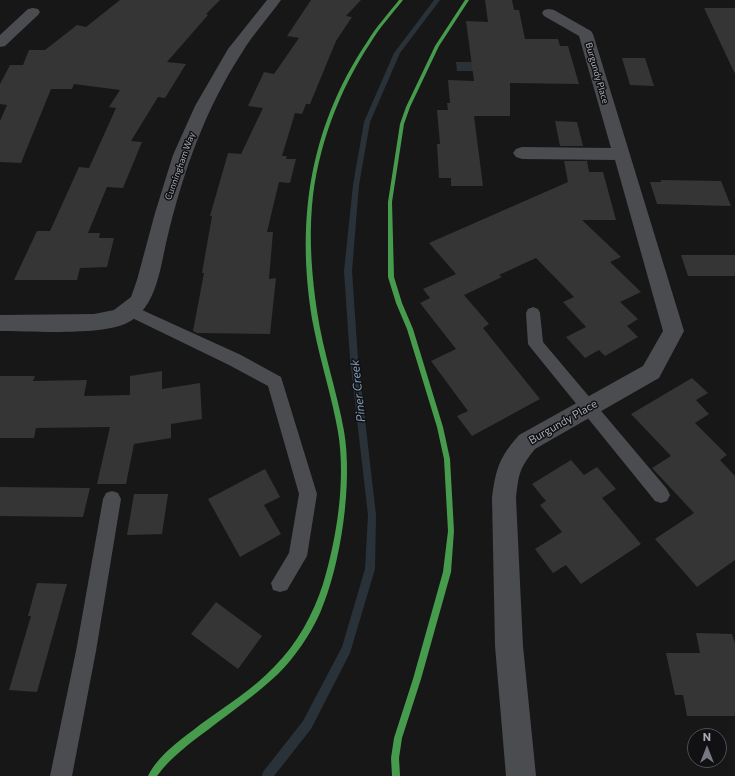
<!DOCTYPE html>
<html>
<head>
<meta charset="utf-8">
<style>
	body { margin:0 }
	#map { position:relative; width:735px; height:776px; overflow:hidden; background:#171717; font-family:Commissioner,sans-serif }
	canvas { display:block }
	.north { position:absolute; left:687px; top:728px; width:40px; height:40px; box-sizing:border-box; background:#111113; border:1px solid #4d4f55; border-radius:50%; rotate:0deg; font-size:11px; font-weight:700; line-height:16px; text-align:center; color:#a8adb8 }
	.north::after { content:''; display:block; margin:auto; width:14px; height:18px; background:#757880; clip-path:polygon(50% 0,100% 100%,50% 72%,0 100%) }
</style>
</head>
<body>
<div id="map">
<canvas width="735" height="776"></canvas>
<div class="north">N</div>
</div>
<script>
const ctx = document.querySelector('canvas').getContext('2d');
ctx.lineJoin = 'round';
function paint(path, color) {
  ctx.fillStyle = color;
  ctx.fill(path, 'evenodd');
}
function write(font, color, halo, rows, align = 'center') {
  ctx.font = font + ' Commissioner,sans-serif';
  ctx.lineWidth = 3;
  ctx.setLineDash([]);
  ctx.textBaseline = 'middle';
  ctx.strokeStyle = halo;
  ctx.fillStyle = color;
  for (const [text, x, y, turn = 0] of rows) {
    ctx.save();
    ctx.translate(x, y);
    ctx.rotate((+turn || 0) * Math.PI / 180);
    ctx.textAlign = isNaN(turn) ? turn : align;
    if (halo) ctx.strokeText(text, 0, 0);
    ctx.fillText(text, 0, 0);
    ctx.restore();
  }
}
paint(new Path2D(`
	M 456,62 L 489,62 L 491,71 L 457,71 Z`), '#2a3239');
paint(new Path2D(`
	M 434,0 L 440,0 L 400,53 L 370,122 L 359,185 L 352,271 L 358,359 L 376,515 L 375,569 L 350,653 L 311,729 L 274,776 L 262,776 L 263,772 L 303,721 L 342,647 L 365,569 L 368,515 L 350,359 L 344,271 L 353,185 L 364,122 L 394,53 Z`), '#2a3239');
paint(new Path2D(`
	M 120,0 L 220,0 L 206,14 L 208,15 L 167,62 L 186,64 L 165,98 L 158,97 L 131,141 L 142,142 L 123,188 L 107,187 L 88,233 L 100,233 L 99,238 L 114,238 L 107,267 L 80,268 L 77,280 L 14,280 L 37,231 L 50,231 L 79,167 L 89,168 L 116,108 L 109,107 L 120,90 L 74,84 L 72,89 L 51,89 L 21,163 L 0,162 L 0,121 L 7,105 L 0,104 L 0,84 L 10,65 L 23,65 L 29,50 L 45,50 L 77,25 L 86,27 Z
	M 311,0 L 361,0 L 346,16 L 352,17 L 336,41 L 310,104 L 306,104 L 302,114 L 295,113 L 282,156 L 287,156 L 286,159 L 296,159 L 290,183 L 279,182 L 267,232 L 273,232 L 269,279 L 276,278 L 270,334 L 197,333 L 193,331 L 204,273 L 202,273 L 212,216 L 210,216 L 228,153 L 241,154 L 263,108 L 248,106 L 264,72 L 274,74 L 299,38 L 287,36 Z
	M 485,0 L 512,0 L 514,10 L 519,10 L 525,39 L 558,39 L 560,46 L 568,46 L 579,84 L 510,83 L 510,116 L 474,116 L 483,186 L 451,186 L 451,178 L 439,178 L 437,144 L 440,144 L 437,110 L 448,110 L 447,103 L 450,103 L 448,80 L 474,81 L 466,21 L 488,22 Z
	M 704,8 L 735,8 L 735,74 Z
	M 622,58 L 645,58 L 654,86 L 630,85 Z
	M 555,121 L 577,122 L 583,146 L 560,146 Z
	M 564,161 L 587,161 L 589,172 L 603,172 L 616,220 L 582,220 L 621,257 L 610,262 L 641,292 L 620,302 L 638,319 L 627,326 L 638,337 L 605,356 L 599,350 L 585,358 L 566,337 L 586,327 L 563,302 L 574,297 L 536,258 L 499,275 L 502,277 L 464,295 L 489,324 L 483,328 L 540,399 L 472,436 L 457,416 L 468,411 L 431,361 L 456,349 L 420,303 L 430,298 L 423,289 L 456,274 L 429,243 L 568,182 Z
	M 661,180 L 721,181 L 731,206 L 657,204 L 650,182 L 661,182 Z
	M 681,255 L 735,255 L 735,276 L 688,276 Z
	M 162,371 L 162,389 L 200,383 L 202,419 L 171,424 L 171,438 L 134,444 L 126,484 L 97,484 L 110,427 L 36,428 L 34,438 L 0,438 L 0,376 L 35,376 L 33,381 L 87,380 L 84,396 L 130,395 L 130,376 Z
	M 692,378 L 708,393 L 696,400 L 709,414 L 695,423 L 727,455 L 720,460 L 735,476 L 735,560 L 697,587 L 655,539 L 694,513 L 652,468 L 671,456 L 631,414 Z
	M 571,460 L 584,475 L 597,467 L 616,489 L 602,498 L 641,544 L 581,584 L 566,565 L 553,573 L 535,549 L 562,532 L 540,505 L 546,501 L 532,484 Z
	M 265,469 L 280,497 L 264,505 L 281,534 L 240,557 L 208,499 Z
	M 0,487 L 90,488 L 83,517 L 0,516 Z
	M 134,494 L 168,494 L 162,534 L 127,535 Z
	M 37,583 L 67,584 L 37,692 L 9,690 L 31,616 L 28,616 Z
	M 216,602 L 262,636 L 238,669 L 191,634 Z
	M 696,633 L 732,634 L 735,643 L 735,716 L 687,716 L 683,695 L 675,695 L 666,653 L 700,653 Z`), '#353536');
paint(new Path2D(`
	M 129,304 L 241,355 L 281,377 L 317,494 L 307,556 L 287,590 L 280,592 L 273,590 L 271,583 L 289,553 L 299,494 L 268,386 L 229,365 L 124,314 L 122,310 L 124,306 Z
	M 533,307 L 538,309 L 540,313 L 543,342 L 667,489 L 670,495 L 667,501 L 661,503 L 655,501 L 531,348 L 528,344 L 526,313 L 528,309 Z
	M 112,491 L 118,493 L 121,499 L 96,651 L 72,776 L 50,776 L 76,651 L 103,499 L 106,493 Z`), '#4b4c50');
paint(new Path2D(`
	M 267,0 L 281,0 C 269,17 254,33 243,51 C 205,109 183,172 167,239 C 160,268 157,308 127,323 C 101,336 31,331 0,331 L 0,315 L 94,314 L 114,310 L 131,297 L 137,280 L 155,213 L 173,155 L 195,106 L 228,49 Z
	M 33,8 L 38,9 L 40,12 L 38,15 L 5,46 L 0,47 L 0,35 L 28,9 Z
	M 549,9 L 554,10 L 591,31 L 593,34 L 684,331 L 659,378 L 535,449 C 519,469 519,473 516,498 L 523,646 L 536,776 L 506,776 L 495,646 L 492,498 C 496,468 499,458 519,435 L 643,366 L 663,331 L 615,160 L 522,159 L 516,157 L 513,153 L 516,149 L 522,147 L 611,148 L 579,36 L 544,16 L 542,13 L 544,10 Z`), '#4b4c50');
paint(new Path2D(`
	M 399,0 L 403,0 C 392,14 380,27 371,42 C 339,90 317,148 312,206 C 309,241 312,277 317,311 C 323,352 337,391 344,431 C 353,483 341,565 320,613 C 310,635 295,657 278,674 C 257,694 232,711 209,729 C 190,743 171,757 157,776 L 148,776 C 159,754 182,739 201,724 C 226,706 253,689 274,667 C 297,644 313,615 323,584 C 337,538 346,480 338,432 C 332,397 321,364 314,329 C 295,226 308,130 367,42 C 376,27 388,14 399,0 Z
	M 465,0 L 469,0 L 439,46 L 410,107 L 404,124 L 392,202 L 394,277 L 402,303 L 413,329 L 443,427 L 450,459 L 454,531 L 451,572 L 421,679 L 402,738 L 399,758 L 400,776 L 392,776 L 391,758 L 394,738 L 413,679 L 443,572 L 448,531 L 444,459 L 437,427 L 407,329 L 396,303 L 388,277 L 388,202 L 400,124 L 406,107 L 435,46 Z`), '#469c4c');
write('9px', '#a8adb8', '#111113', [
	["Burgundy Place",597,73,74],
	["Cunningham Way",180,166,-70]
]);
write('11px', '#a8adb8', '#111113', [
	["Burgundy Place",563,422,-30]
]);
write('italic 12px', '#7f9bb3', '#111113', [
	["Piner Creek",358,391,-96]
]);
</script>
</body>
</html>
